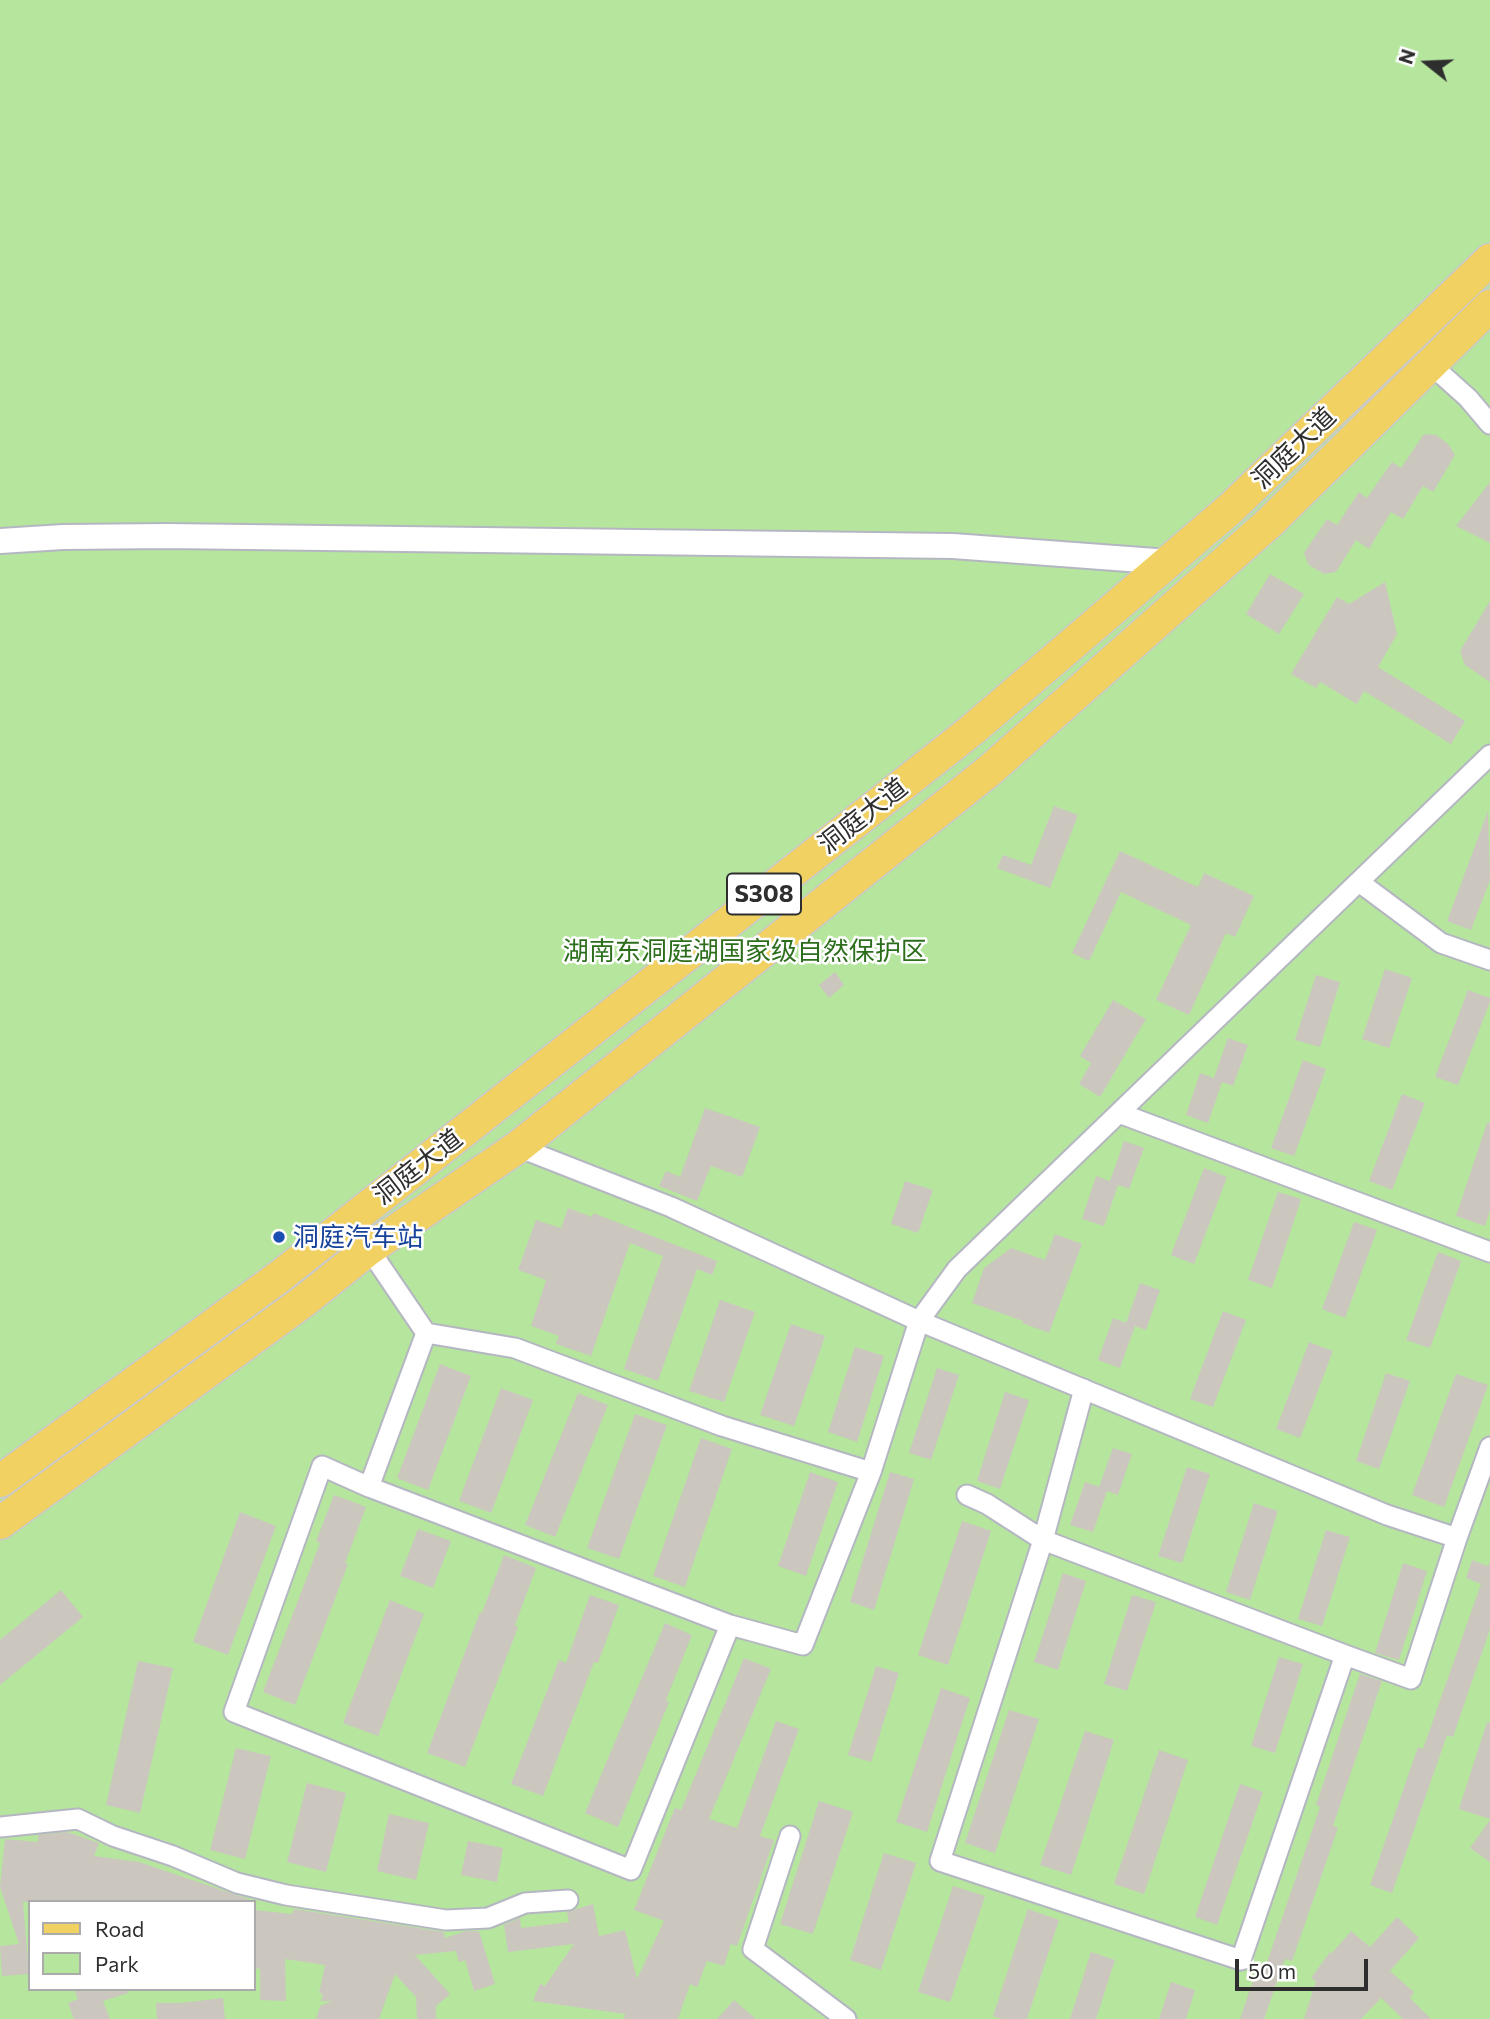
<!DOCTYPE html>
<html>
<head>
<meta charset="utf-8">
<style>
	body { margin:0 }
	#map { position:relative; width:1490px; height:2019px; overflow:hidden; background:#efe9e1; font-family:Commissioner,sans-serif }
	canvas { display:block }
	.legend { position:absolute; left:28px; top:1900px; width:228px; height:91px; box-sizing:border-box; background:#fff; border:2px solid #ababab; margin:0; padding:9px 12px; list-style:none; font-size:21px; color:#2e2e2e }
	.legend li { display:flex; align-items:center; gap:14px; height:35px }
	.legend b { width:35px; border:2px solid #ababab }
	.north { position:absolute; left:1392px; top:28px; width:70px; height:70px; -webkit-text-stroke:5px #fff; paint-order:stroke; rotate:288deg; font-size:19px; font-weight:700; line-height:28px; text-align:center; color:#2e2e2e }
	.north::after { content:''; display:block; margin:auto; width:24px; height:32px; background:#2e2e2e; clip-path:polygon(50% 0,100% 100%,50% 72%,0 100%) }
	.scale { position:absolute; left:1235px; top:1959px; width:133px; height:32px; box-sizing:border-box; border:4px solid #2e2e2e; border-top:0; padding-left:9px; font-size:21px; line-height:24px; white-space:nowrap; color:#2e2e2e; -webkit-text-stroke:5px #fff; paint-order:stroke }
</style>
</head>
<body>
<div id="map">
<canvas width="1490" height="2019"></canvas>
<ul class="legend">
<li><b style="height:9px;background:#f2d163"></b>Road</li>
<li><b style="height:19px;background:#b6e59e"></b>Park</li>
</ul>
<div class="north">N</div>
<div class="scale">50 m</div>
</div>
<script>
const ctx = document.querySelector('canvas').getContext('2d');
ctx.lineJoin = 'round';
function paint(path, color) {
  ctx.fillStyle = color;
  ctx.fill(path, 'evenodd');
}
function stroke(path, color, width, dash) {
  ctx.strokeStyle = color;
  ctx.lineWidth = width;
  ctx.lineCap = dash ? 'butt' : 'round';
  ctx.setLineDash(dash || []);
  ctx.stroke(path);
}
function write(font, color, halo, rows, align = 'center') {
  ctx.font = font + ' Commissioner,"Noto Sans SC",sans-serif';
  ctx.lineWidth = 5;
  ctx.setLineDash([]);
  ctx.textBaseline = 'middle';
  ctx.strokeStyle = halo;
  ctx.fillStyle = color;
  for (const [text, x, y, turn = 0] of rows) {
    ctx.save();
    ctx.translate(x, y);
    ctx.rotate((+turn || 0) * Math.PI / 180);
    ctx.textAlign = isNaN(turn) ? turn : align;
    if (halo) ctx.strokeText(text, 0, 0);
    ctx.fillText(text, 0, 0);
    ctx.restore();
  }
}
paint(new Path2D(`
	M 0,0 L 1490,0 L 1490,2019 L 0,2019 ZM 30,1902 L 254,1902 L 254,1989 L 30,1989 Z`), '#b6e59e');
paint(new Path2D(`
	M 1424,434 L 1436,435 L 1448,444 L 1455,455 L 1433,492 L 1423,486 L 1403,519 L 1391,512 L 1369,549 L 1356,540 L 1336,572 L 1324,574 L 1309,565 L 1304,553 L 1327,519 L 1337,525 L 1359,492 L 1367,498 L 1392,462 L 1401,468 Z
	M 1490,482 L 1490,543 L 1456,526 Z
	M 1270,574 L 1304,594 L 1279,634 L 1246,614 Z
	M 1385,582 L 1397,634 L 1378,667 L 1465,721 L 1451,744 L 1364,691 L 1357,704 L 1320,682 L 1316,688 L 1291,674 L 1337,597 L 1349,604 Z
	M 1490,601 L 1490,682 L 1465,665 L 1460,651 Z
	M 1054,806 L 1078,815 L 1050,888 L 997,868 L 1003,855 L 1031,865 Z
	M 1488,811 L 1490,880 L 1471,930 L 1447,921 Z
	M 1120,851 L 1198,887 L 1204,873 L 1254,896 L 1235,937 L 1226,933 L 1189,1015 L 1156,1000 L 1191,925 L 1121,892 L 1089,961 L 1072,953 Z
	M 1385,969 L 1412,978 L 1389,1048 L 1362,1039 Z
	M 835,972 L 844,985 L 829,998 L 819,985 Z
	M 1316,975 L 1340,982 L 1320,1047 L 1295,1040 Z
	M 1468,990 L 1490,998 L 1490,1002 L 1458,1085 L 1435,1077 Z
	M 1113,1000 L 1146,1019 L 1100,1097 L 1079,1084 L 1091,1063 L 1080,1056 Z
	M 1228,1038 L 1248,1045 L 1233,1086 L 1222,1082 L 1208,1123 L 1186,1115 L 1200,1073 L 1214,1078 Z
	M 1303,1060 L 1326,1069 L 1294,1156 L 1271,1148 Z
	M 1402,1094 L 1425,1103 L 1392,1190 L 1369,1181 Z
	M 705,1108 L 760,1127 L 742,1177 L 711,1166 L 697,1201 L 659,1186 L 666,1171 L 680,1177 Z
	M 1487,1123 L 1490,1123 L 1490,1210 L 1485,1226 L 1456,1216 Z
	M 1124,1141 L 1144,1148 L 1129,1189 L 1118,1185 L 1104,1226 L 1082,1219 L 1096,1176 L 1110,1181 Z
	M 1204,1168 L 1227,1177 L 1194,1264 L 1171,1255 Z
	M 905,1181 L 933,1190 L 918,1233 L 891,1224 Z
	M 1278,1192 L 1301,1199 L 1272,1288 L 1248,1280 Z
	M 568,1208 L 592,1217 L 593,1213 L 717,1261 L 712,1275 L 697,1269 L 658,1381 L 624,1369 L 663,1256 L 630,1243 L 591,1356 L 556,1344 L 559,1336 L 531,1326 L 546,1280 L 518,1270 L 536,1220 L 561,1228 Z
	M 1354,1222 L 1377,1230 L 1345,1318 L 1322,1309 Z
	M 1055,1234 L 1082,1244 L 1049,1333 L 1022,1323 L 1023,1321 L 972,1303 L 984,1268 L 1011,1248 L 1045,1260 Z
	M 1438,1252 L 1461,1261 L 1430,1348 L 1406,1340 Z
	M 1140,1283 L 1160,1290 L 1146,1330 L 1135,1326 L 1120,1368 L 1098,1360 L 1113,1318 L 1126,1323 Z
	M 720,1300 L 755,1312 L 724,1402 L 689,1391 Z
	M 1223,1311 L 1246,1320 L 1213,1407 L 1190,1399 Z
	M 791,1324 L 825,1336 L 794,1426 L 760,1415 Z
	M 1309,1342 L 1333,1351 L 1300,1438 L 1276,1429 Z
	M 855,1347 L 884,1356 L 857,1442 L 828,1432 Z
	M 440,1364 L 471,1376 L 428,1490 L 397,1478 Z
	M 937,1368 L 959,1375 L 931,1460 L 909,1453 Z
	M 1386,1373 L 1410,1381 L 1379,1469 L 1356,1461 Z
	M 1456,1374 L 1488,1385 L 1444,1507 L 1412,1495 Z
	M 501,1388 L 533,1400 L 491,1513 L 459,1501 Z
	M 1005,1392 L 1029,1400 L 1000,1489 L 977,1481 Z
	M 578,1393 L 608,1405 L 555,1537 L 525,1525 Z
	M 635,1414 L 667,1425 L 619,1559 L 587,1548 Z
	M 701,1438 L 732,1449 L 685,1587 L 653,1576 Z
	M 1113,1448 L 1132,1454 L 1118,1495 L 1107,1491 L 1093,1532 L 1070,1525 L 1085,1482 L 1099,1487 Z
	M 1187,1467 L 1210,1474 L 1182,1563 L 1158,1556 Z
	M 810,1472 L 838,1482 L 806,1576 L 778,1566 Z
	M 890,1472 L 914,1479 L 874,1610 L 850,1602 Z
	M 334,1495 L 366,1507 L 345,1563 L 348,1564 L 295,1705 L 263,1692 L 320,1543 L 316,1541 Z
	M 1254,1503 L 1278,1511 L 1250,1600 L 1226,1592 Z
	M 240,1512 L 276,1526 L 228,1655 L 193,1642 Z
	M 962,1521 L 991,1531 L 948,1665 L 918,1655 Z
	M 418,1529 L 451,1541 L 433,1588 L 400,1576 Z
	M 1326,1530 L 1350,1537 L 1322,1626 L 1298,1619 Z
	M 504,1555 L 536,1568 L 515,1625 L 518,1627 L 465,1767 L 427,1753 L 480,1612 L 482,1613 Z
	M 1472,1560 L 1487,1566 L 1490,1563 L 1490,1629 L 1453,1737 L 1447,1735 L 1392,1893 L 1370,1885 L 1418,1747 L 1423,1749 L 1481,1584 L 1466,1578 Z
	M 1403,1563 L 1427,1571 L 1399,1660 L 1375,1653 Z
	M 1063,1573 L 1086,1581 L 1058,1670 L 1034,1662 Z
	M 61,1590 L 83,1617 L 0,1685 L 0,1640 Z
	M 590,1595 L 619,1605 L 598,1663 L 594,1662 L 543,1796 L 511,1784 L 559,1660 L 566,1663 Z
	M 1132,1595 L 1156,1602 L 1127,1691 L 1104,1684 Z
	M 390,1600 L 424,1614 L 378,1736 L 343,1723 Z
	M 665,1623 L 692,1635 L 666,1700 L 669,1702 L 618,1827 L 585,1813 Z
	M 1279,1657 L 1303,1664 L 1275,1753 L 1251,1746 Z
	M 744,1658 L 771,1669 L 709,1819 L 737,1828 L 776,1721 L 799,1729 L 760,1836 L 774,1840 L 737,1946 L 731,1944 L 724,1966 L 707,1961 L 697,1987 L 690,1984 L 678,2019 L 624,2019 L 625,2014 L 533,2001 L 540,1984 L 545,1986 L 574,1944 L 508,1952 L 504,1925 L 520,1918 L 521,1928 L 569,1922 L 567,1912 L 593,1904 L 599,1936 L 625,1930 L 637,1979 L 664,1921 L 634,1910 L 675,1808 L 681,1810 Z
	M 138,1661 L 173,1668 L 140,1813 L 106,1805 Z
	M 876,1666 L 899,1673 L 871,1762 L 848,1755 Z
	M 1360,1674 L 1382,1681 L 1333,1826 L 1338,1828 L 1292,1961 L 1285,1959 L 1264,2019 L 1240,2019 L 1256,1971 L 1263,1974 L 1320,1807 L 1316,1805 Z
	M 941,1688 L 970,1698 L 927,1832 L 896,1822 Z
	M 1009,1710 L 1039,1719 L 995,1853 L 965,1843 Z
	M 1487,1722 L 1490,1723 L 1490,1819 L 1459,1809 Z
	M 1085,1731 L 1114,1740 L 1071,1875 L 1040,1865 Z
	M 236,1748 L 271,1756 L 245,1859 L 210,1850 Z
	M 1159,1750 L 1188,1760 L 1144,1894 L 1114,1884 Z
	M 307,1783 L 346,1793 L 326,1872 L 287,1862 Z
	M 1240,1784 L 1263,1792 L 1217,1925 L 1195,1917 Z
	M 819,1801 L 853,1812 L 813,1934 L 780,1924 Z
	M 389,1814 L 429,1823 L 416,1880 L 377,1871 Z
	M 1490,1820 L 1490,1862 L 1470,1848 Z
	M 67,1832 L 99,1843 L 94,1856 L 139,1862 L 257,1902 L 23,1902 L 29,1974 L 2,1976 L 0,1946 L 19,1944 L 0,1887 L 5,1839 L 38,1842 L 38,1835 Z
	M 468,1841 L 503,1848 L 497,1882 L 461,1875 Z
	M 884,1853 L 916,1863 L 881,1970 L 850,1960 Z
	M 953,1886 L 985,1896 L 950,2002 L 918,1992 Z
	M 294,1909 L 444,1932 L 445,1938 L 466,1931 L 479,1931 L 495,1984 L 474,1991 L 465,1960 L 459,1962 L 456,1951 L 415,1955 L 450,1994 L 436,2006 L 436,2019 L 417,2019 L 416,1997 L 395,1974 L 379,2019 L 316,2019 L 320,2006 L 332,2001 L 321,2001 L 323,1994 L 319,1993 L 325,1965 L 285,1959 L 286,2001 L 260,2000 L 260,1969 L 254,1968 L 254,1910 L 292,1914 Z
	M 1028,1909 L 1059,1920 L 1027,2019 L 1002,2019 L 993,2016 Z
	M 1397,1917 L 1419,1938 L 1390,1971 L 1414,1992 L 1410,1998 L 1431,2019 L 1403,2019 L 1381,1998 L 1361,2019 L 1304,2019 L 1316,1981 L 1311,1978 L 1330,1952 L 1332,1953 L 1351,1931 L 1370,1947 Z
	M 1091,1952 L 1115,1960 L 1096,2019 L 1070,2019 Z
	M 1171,1982 L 1195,1990 L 1186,2019 L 1159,2019 Z
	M 74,1989 L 128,1989 L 128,1993 L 103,2001 L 110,2019 L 74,2019 L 68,2003 L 78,1999 Z
	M 223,1998 L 225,2019 L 157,2019 L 156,2003 L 181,2003 Z
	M 734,2000 L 756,2019 L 717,2019 Z`), '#cbc7bf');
const minor = new Path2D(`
	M 1430,364 L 1468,398 L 1490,424
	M 1359,882 L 1441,943 L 1490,960
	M 1119,1113 L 1490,1252
	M 518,1147 L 671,1207 L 919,1321 L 957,1269 L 1490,755
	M 369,1249 L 426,1333 L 369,1487 L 730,1625 L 803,1645 L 871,1472 L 919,1321 L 1387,1515 L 1457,1538
	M 426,1333 L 515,1348 L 722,1426 L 871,1472
	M 1084,1389 L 1043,1540 L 940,1861 L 1241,1960 L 1345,1655 L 1411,1679 L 1457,1538 L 1490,1447
	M 369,1487 L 322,1466 L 234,1712 L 631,1870 L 730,1625
	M 967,1495 L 987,1504 L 1043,1540 L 1345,1655
	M 0,1827 L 78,1819 L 113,1836 L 173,1856 L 237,1883 L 286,1895 L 446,1920 L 488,1918 L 525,1903 L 568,1900
	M 790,1836 L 753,1949 L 846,2019`);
const tertiary = new Path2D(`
	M 0,541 L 63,537 L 167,536 L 953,546 L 1169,562`);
const primary = new Path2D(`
	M 0,1481 L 279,1277 L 972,730 L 1231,508 L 1490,260
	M 0,1523 L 304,1301 L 369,1249 L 518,1147 L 990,770 L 1269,523 L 1490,306`);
stroke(minor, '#b4b7c1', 23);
stroke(tertiary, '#b4b7c1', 28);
stroke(primary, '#c9c9c9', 35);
stroke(minor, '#fff', 19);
stroke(tertiary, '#fff', 24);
stroke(primary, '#f2d163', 32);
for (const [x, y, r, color] of [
	[279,1237,7,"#1a4fb4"]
]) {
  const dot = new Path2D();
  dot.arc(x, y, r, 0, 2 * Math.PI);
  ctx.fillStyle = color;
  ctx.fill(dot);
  stroke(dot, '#fff', 2.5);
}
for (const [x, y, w] of [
	[764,894,74]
]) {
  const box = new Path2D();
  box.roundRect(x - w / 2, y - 20.5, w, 41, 5);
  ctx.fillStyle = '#fff';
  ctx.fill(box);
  stroke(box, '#2e2e2e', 2);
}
write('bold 24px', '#2e2e2e', null, [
	["S308",764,894]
]);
write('26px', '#2e2e2e', '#fff', [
	["洞庭大道",1294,448,-44],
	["洞庭大道",863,816,-38],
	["洞庭大道",418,1167,-38]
]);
write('26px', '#2c6e1b', '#fff', [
	["湖南东洞庭湖国家级自然保护区",745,951]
]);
write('26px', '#164399', '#fff', [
	["洞庭汽车站",293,1237]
], 'left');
</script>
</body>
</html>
